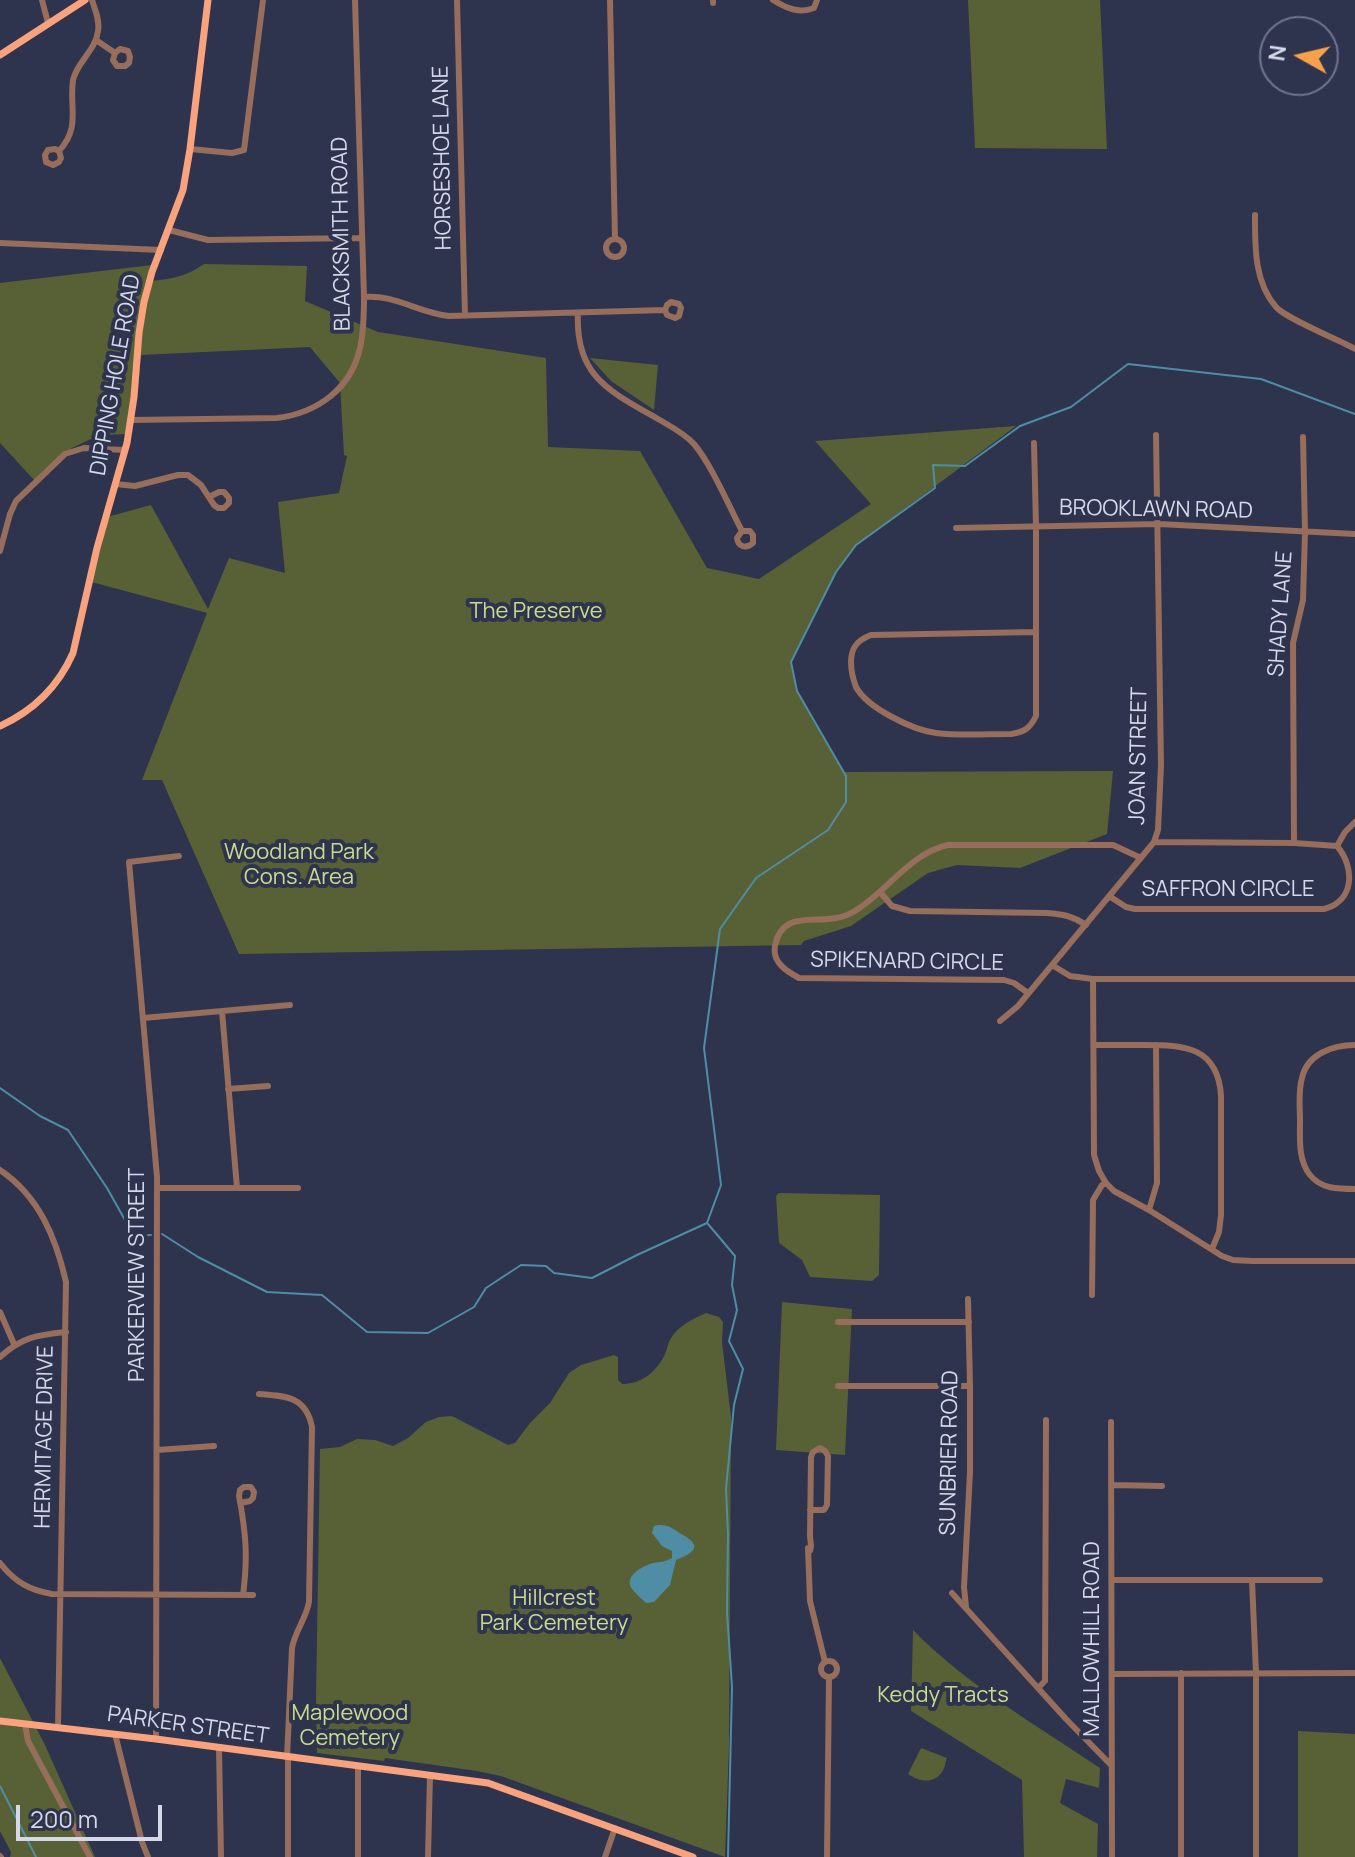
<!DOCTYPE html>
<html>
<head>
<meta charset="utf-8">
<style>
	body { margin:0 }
	#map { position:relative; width:1355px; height:1857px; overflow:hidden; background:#2e334e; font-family:Manrope,sans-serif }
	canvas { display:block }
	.north { position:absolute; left:1259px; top:16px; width:80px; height:80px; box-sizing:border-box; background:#2e334e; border:2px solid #70758c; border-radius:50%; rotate:278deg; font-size:22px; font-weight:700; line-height:32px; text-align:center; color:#d4d8e9 }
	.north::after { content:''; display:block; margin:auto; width:28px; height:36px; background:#f8a04b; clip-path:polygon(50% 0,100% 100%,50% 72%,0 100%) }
	.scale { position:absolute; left:16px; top:1805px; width:146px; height:36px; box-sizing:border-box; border:4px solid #d4d8e9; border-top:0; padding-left:10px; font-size:24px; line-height:28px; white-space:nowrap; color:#d4d8e9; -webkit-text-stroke:6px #2e334e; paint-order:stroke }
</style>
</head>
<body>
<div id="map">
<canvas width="1355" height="1857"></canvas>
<div class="north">N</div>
<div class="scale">200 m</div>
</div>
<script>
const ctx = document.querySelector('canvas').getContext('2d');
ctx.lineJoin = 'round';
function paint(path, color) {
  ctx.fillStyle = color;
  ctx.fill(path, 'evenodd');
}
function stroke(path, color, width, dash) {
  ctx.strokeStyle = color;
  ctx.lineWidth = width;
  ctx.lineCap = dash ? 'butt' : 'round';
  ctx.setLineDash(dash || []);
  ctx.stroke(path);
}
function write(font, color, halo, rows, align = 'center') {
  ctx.font = font + ' Manrope,sans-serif';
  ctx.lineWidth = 8;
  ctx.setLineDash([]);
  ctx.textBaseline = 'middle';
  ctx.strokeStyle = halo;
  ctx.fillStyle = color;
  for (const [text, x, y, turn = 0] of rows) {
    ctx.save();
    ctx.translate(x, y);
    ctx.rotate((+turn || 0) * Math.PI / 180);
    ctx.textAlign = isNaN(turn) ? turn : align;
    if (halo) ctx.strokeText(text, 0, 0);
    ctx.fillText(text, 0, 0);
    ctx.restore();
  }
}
paint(new Path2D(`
	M 968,0 L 1100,0 L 1107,149 L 975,148 Z
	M 204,264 L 307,266 L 305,301 L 378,332 L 546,358 L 548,447 L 640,451 L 707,568 L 759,579 L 871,504 L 815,441 L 1016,426 L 856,545 L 836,572 L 791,661 L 797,690 L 844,772 L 1113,771 L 1107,834 L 1020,868 L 957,865 L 928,873 L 851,926 L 804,941 L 801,945 L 239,954 L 162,780 L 142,780 L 207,613 L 88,581 L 107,517 L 151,505 L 208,609 L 229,558 L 285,573 L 278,502 L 339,493 L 347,456 L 344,455 L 340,383 L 310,347 L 141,355 L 138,390 L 128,434 L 99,435 L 72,448 L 35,481 L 0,443 L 0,283 L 152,265 L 151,281 C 172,279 187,276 204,264 Z
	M 590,358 L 658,365 L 654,410 L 611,381 Z
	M 779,1193 L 880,1195 L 879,1275 L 872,1281 L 810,1277 L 802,1260 L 779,1243 L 776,1196 Z
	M 782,1302 L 852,1309 L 845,1455 L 776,1450 Z
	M 706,1313 L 719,1317 L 723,1322 L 722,1342 L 731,1417 L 729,1747 L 725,1857 L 501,1776 L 477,1771 L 385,1758 L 384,1761 L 317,1753 L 316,1698 L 320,1449 L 340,1447 L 357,1439 L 375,1440 L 393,1446 L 408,1438 L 426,1422 L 439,1417 L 452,1416 L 508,1445 L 515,1443 L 530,1423 L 550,1403 L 569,1373 L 581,1365 L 614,1355 L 618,1357 L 618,1380 L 622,1384 C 640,1384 654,1374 663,1358 C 667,1352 667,1345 670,1340 C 677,1326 693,1319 706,1313 Z
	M 913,1630 C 967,1685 1036,1725 1100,1768 L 1099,1788 L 1066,1779 L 1060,1803 L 1098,1824 L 1097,1857 L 1024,1857 L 1022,1780 L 911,1711 Z
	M 0,1658 L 45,1745 L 95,1857 L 10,1857 L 11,1852 L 0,1831 Z
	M 1298,1731 L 1355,1734 L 1355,1857 L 1298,1857 Z
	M 921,1748 L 947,1758 C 945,1763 945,1768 942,1772 C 933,1785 918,1781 908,1774 Z`), '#586135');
paint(new Path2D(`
	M 659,1525 C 671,1525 674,1530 683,1535 C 705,1547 691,1554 676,1560 L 670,1585 L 654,1602 L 646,1603 C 642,1599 636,1594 632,1589 C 623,1576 643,1566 653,1563 C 661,1562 665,1562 672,1558 L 672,1551 L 662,1546 L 652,1533 L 654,1526 Z`), '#4f8da5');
stroke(new Path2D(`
	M 0,1088 L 40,1116 L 68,1130 L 107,1188 L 134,1236 L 151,1235
	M 708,1224 L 735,1256 L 732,1285 L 737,1310 L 729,1341 L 743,1369 L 734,1405 L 726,1489 L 728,1534 L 727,1612 L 732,1687 L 728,1857
	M 162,1234 L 198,1257 L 267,1292 L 322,1295 L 367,1332 L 428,1333 L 474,1307 L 486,1288 L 521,1265 L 546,1266 L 554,1273 L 592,1278 L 637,1255 L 707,1223 L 721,1185 L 704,1048 L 720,929 L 756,878 L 828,830 L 846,802 L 846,776 L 797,691 L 791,662 L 836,572 L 856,545 L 935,488 L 933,465 L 965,466 L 1020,426 L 1071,407 L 1128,364 L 1261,379 L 1355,414
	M 0,1786 L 36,1857`), '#4f8da5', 2);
stroke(new Path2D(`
	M 42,0 L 48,23
	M 457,0 L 465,316
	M 610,0 L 615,239
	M 773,0 C 786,8 799,14 814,8 L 817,0
	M 713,3 L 713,0
	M 96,40 L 115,53 L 120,49 L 128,51 L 130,57 L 129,63 L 125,66 L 117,66 L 113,60 L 115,53
	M 190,149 L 232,153 L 244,150 L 263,0
	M 59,151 L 55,149 L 48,150 L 45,155 L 46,162 L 53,165 L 59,162 L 61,158 L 59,151 C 81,127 69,108 73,80 C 77,62 96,50 98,31 C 100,20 95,10 92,0
	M 1255,215 C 1255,246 1254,282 1276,307 C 1285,318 1339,340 1355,349
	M 169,230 L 208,240 L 361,238
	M606 248a9 9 0 1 1 18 0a9 9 0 1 1-18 0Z
	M 0,243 L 161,250
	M 364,297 C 394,294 419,313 449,316 L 665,310 L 667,315 L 675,318 L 679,316 L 681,308 L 679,304 L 671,302 L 667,305 L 665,310
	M 578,313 C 575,376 609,391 658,419 C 670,426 684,433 694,444 C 711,464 729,506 742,531 L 737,538 C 738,547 746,549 753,543 L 753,535 L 750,531 L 742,531
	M 130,420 L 277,418 C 317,413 351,389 360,348 C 364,331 364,314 364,297 L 355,0
	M 1034,443 L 1036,526 L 1036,716 C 1030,728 1025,732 1011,734 C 987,734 960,736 936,733 C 913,730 867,708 856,687 C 853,679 851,670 851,662 C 851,647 858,640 871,635 L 1036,632
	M 115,484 L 135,486 L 178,475 L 188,475 L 201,485 L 214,505 L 218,508 L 224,508 L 229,503 L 229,498 L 224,492 L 219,492 L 209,497
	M 956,528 L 1159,524 L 1355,534
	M 0,551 L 10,514 L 16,501 L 65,454 L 84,448 L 124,450
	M 1294,843 L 1293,643 L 1303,600 L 1305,532 L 1303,437
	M 1337,846 L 1345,832 L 1355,822
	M 880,892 L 892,906 L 910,911 L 1047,913 C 1062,914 1073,916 1086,925
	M 1109,896 L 1126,907 L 1135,909 L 1324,909 C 1355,901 1355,867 1337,846 L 1294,843 L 1154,842
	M 1052,965 L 1070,976 L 1093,979 L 1355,979
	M 1093,979 L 1094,1155 L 1099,1171 L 1106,1183 L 1114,1191 L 1149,1210 L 1222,1256 L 1233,1260 L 1252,1261 L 1355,1261
	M 1028,993 L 1014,983 L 1004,980 L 799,978 C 786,971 772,962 775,946 C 782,911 812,923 836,918 C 844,917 852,913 858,909 C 889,889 911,853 948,845 L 1113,845 L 1141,858
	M 222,1011 L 237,1188
	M 143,1018 L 290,1005
	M 1000,1021 L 1018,1006 L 1154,842 L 1158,830 L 1161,766 L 1156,435
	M 1094,1045 C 1111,1045 1128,1045 1144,1045 C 1185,1045 1218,1047 1221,1096 L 1221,1215 L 1219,1232 L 1212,1249
	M 1355,1045 C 1333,1045 1307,1054 1302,1078 C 1298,1091 1300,1107 1300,1121 C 1300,1139 1298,1160 1310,1175 C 1321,1189 1338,1189 1355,1189
	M 228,1089 L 268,1086
	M 0,1170 C 39,1196 56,1238 66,1282 L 58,1727
	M 157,1188 L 298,1188
	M 1149,1210 L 1157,1183 L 1156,1045
	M 1092,1295 L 1093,1200 L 1102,1185 L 1106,1183
	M 0,1312 L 14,1344
	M 838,1322 L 969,1322
	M 0,1357 C 22,1337 37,1335 66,1332
	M 838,1386 L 970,1386
	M 259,1394 C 285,1396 306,1396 312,1427 L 309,1602 C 306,1619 295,1631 292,1648 L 287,1758
	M 1111,1422 L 1112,1857
	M 157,1450 L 214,1446
	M 1111,1485 L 1162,1486
	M 241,1503 L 250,1501 L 253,1498 L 254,1492 L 251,1487 L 244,1487 L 240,1490 L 239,1496 C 246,1533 248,1557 243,1595
	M 808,1548 L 810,1601 L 825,1662
	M 810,1551 L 811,1546 L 810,1536 L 811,1457 L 813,1452 L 820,1448 L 825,1451 L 828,1456 L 827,1505 L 824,1510 L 810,1510
	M 0,1563 C 15,1582 29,1590 52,1594 L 253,1595
	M 1112,1580 L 1320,1580
	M 1252,1581 L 1256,1673 L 1256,1857
	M 952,1593 L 1066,1719 L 1111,1765
	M 966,1607 L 964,1587 L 970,1472 L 970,1386 L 968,1299
	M821 1669a8 8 0 1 1 16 0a8 8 0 1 1-16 0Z
	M 1181,1673 L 1181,1857
	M 1112,1674 L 1355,1673
	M 1038,1688 L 1045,1681 L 1046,1420
	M 25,1724 L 28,1741 L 90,1857
	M 115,1734 L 142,1842 L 148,1857
	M 156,1739 L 157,1177 L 129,862 L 179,856
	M 219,1748 L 221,1857
	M 358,1766 L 358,1857
	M 0,1856 L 1,1857
	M 288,1857 L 288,1758
	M 428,1857 L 430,1775
	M 605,1857 L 615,1828
	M 827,1857 L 829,1677`), '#976d5b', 6);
stroke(new Path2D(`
	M 0,55 L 85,0
	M 0,726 C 33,711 58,687 73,653 L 97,548 L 127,443 L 134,397 L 139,333 L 144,302 L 152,272 L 183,190 L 190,149 L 208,0
	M 0,1721 L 156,1739 L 488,1783 L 693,1857`), '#f8a37d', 7);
write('22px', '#d4d8e9', '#2e334e', [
	["HORSESHOE LANE",443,158,-91],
	["BLACKSMITH ROAD",342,234,-91],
	["DIPPING HOLE ROAD",116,375,-80],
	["BROOKLAWN ROAD",1156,510,1],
	["SHADY LANE",1281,614,-86],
	["JOAN STREET",1139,756,-89],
	["SAFFRON CIRCLE",1228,890],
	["SPIKENARD CIRCLE",907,962,1],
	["PARKERVIEW STREET",138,1275,-90],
	["HERMITAGE DRIVE",45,1437,-89],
	["SUNBRIER ROAD",950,1453,-89],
	["MALLOWHILL ROAD",1093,1639,-90],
	["PARKER STREET",188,1726,8]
]);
write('22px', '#cbdc8d', '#2e334e', [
	["The Preserve",536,612],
	["Woodland Park",299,853],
	["Cons. Area",299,878],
	["Hillcrest",554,1599],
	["Park Cemetery",554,1624],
	["Keddy Tracts",943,1696],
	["Maplewood",350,1714],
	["Cemetery",350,1739]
]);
</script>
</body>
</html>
